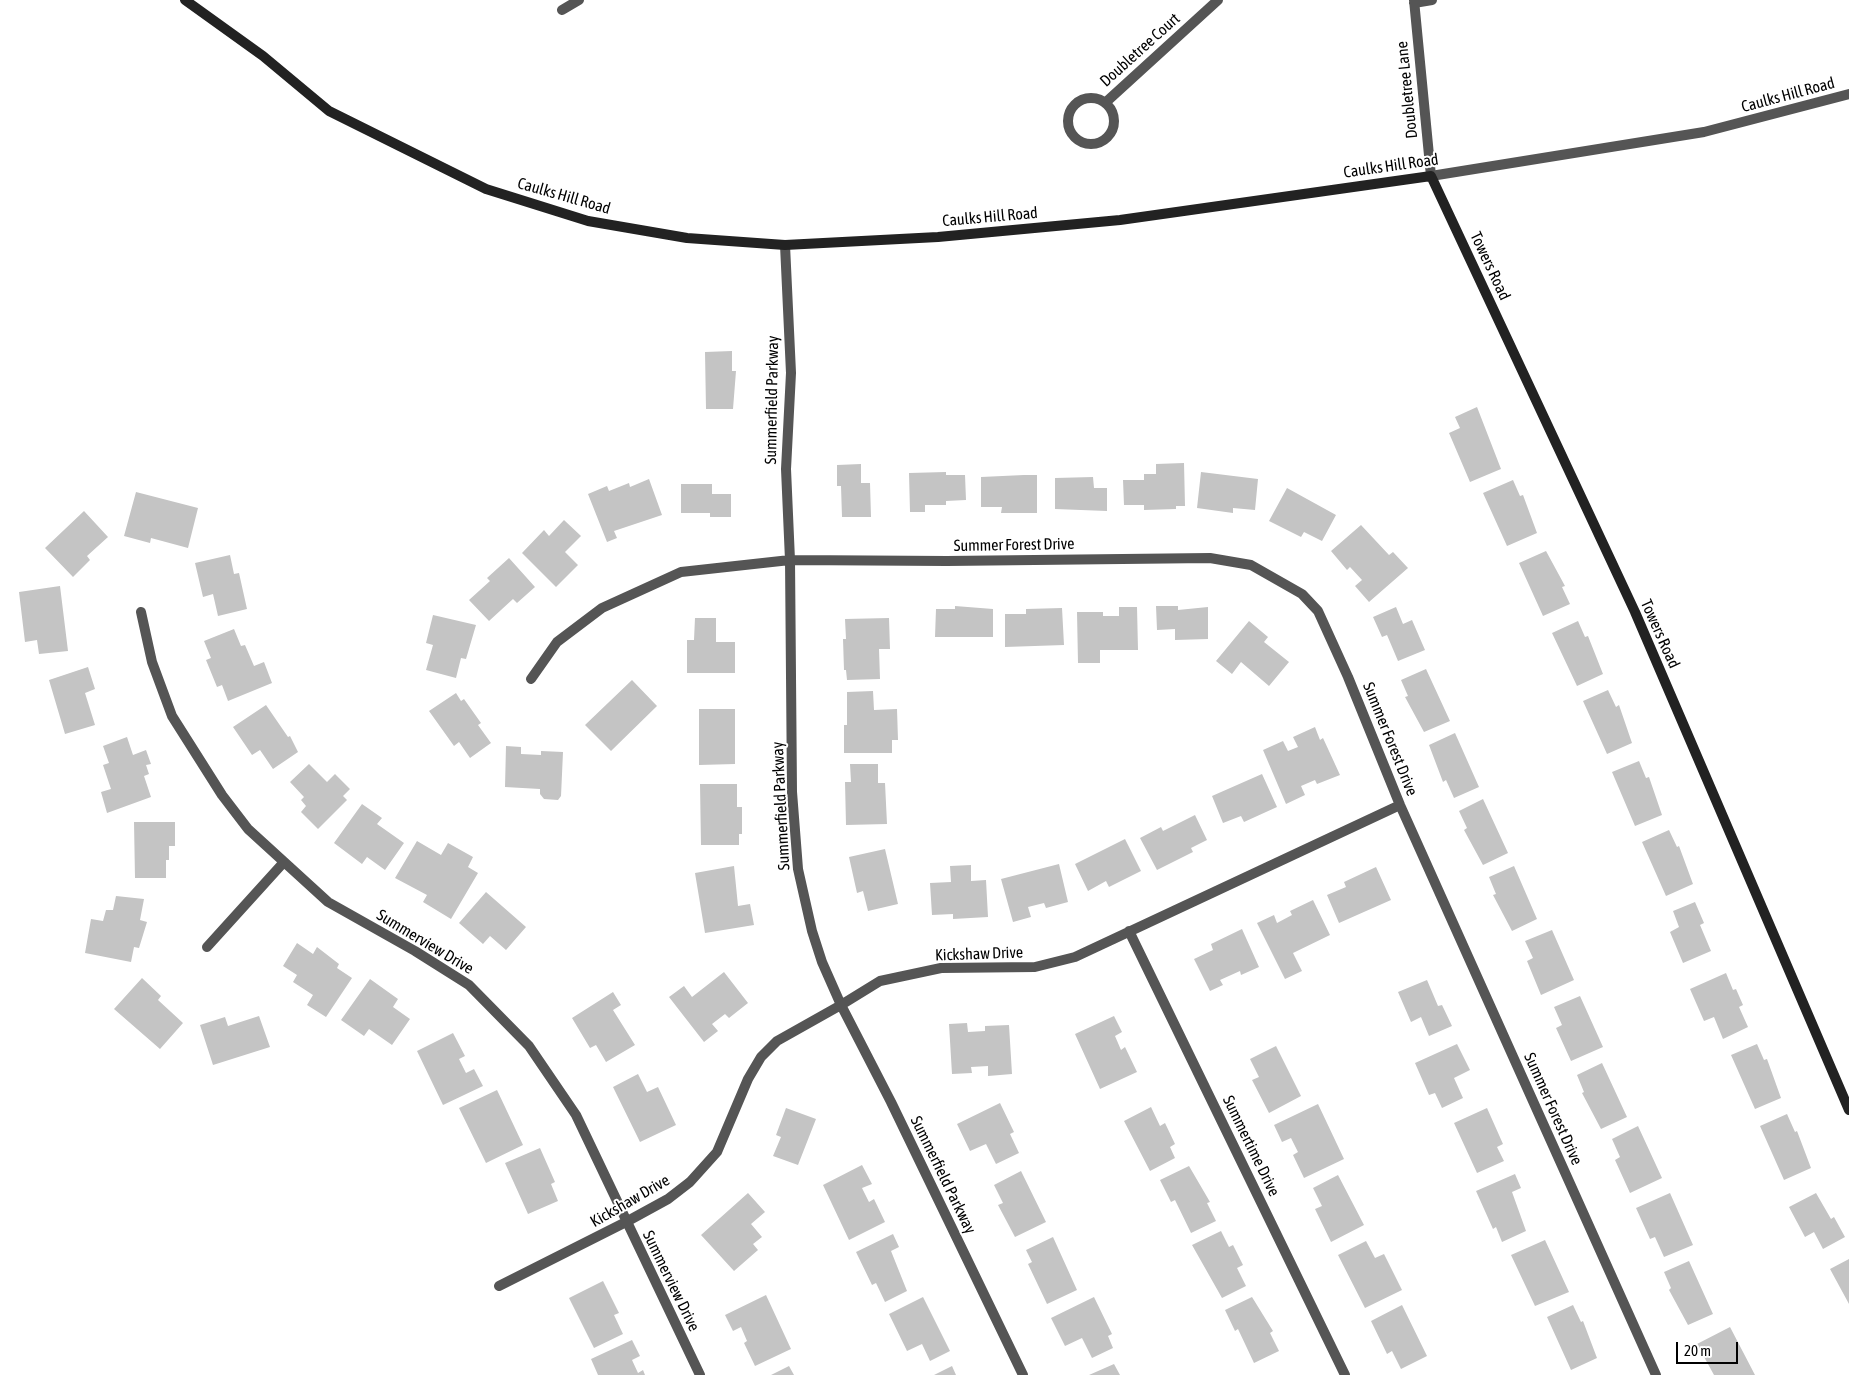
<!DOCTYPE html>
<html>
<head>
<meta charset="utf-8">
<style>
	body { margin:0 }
	#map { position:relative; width:1849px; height:1375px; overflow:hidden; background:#fff; font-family:"Asap Condensed",sans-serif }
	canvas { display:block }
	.scale { position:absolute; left:1676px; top:1342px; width:62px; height:22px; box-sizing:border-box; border:2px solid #000; border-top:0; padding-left:6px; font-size:15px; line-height:18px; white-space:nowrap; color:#000; -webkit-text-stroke:4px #fff; paint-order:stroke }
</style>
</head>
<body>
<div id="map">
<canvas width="1849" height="1375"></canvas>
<div class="scale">20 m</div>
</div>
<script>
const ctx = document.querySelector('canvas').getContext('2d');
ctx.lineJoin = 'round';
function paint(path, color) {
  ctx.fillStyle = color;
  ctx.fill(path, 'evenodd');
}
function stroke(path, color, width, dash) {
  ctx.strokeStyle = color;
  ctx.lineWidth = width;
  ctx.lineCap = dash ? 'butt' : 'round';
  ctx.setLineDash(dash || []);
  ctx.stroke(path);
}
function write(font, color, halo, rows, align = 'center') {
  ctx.font = font + ' "Asap Condensed",sans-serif';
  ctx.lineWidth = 4;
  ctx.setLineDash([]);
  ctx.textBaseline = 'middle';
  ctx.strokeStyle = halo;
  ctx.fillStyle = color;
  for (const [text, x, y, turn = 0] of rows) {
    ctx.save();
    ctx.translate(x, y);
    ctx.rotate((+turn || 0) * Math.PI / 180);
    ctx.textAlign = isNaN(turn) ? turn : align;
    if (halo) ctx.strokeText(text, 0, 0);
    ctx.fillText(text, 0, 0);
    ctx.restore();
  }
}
paint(new Path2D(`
	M 732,351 L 732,371 L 736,371 L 733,409 L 706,409 L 705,352 Z
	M 1477,407 L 1501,469 L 1470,482 L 1449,433 L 1460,428 L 1455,417 Z
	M 1184,463 L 1185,506 L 1176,506 L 1176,509 L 1144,510 L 1144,505 L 1124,505 L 1123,480 L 1144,480 L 1144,474 L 1156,474 L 1156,464 Z
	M 861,464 L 861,483 L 870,483 L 871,517 L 842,517 L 841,486 L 837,486 L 837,465 Z
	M 946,472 L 946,475 L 965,475 L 966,500 L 946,501 L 946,505 L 925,505 L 925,512 L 910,512 L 909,473 Z
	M 1201,472 L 1258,479 L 1255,510 L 1233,508 L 1233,513 L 1197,508 Z
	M 1024,475 L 1037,475 L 1037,513 L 1001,513 L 1002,507 L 981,507 L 981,477 Z
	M 1093,477 L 1094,488 L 1107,488 L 1107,511 L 1055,509 L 1055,478 Z
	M 649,479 L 662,515 L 614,531 L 617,538 L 607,542 L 588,494 L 607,486 L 609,491 L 629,483 L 630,487 Z
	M 1513,480 L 1520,496 L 1523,495 L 1537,533 L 1507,546 L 1483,493 Z
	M 681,484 L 712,484 L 712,494 L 731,494 L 731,517 L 710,517 L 710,513 L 681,513 Z
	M 1287,488 L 1336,515 L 1322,541 L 1304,532 L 1301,537 L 1269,521 Z
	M 136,492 L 198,508 L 188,548 L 151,538 L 150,543 L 124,536 Z
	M 84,511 L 108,537 L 87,556 L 90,560 L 73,577 L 45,548 Z
	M 564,520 L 581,536 L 565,552 L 578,565 L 556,587 L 522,553 L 544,530 L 549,536 Z
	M 1361,525 L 1389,555 L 1393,552 L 1408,568 L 1369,602 L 1355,586 L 1362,580 L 1350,567 L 1347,570 L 1331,551 Z
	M 1546,551 L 1565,586 L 1562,587 L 1570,604 L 1543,616 L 1519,563 Z
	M 230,555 L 234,574 L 239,573 L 247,609 L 218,616 L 213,594 L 203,597 L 195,563 Z
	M 509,558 L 535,587 L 517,603 L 513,599 L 489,621 L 469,600 L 490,581 L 487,578 Z
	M 60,586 L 68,651 L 39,654 L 37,640 L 25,642 L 19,592 Z
	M 955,606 L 993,609 L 993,637 L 935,637 L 936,609 L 955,609 Z
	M 1156,606 L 1178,606 L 1178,610 L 1208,607 L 1208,639 L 1175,640 L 1175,629 L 1157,630 Z
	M 1119,607 L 1137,607 L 1138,650 L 1100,650 L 1100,663 L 1078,663 L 1077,612 L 1103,612 L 1103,616 L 1119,616 Z
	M 1396,607 L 1403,624 L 1412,620 L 1425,650 L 1398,661 L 1387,635 L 1382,637 L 1373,617 Z
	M 1062,608 L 1064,645 L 1005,647 L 1005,614 L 1026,614 L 1026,609 Z
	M 433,615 L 476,625 L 466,659 L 461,658 L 456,678 L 426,670 L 433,645 L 426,643 Z
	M 695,618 L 716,618 L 716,642 L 735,642 L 735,673 L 687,673 L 687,640 L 694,640 Z
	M 889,618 L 890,649 L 879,649 L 880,679 L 847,680 L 846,670 L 844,670 L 843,639 L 846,639 L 845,619 Z
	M 1249,621 L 1268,637 L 1264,642 L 1289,662 L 1269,686 L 1241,662 L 1232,674 L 1216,661 Z
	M 1578,621 L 1585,637 L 1588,636 L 1603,674 L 1577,686 L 1552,633 Z
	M 234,629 L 241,646 L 245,645 L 254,666 L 264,662 L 272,683 L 228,701 L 222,685 L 217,687 L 206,660 L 211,658 L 204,641 Z
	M 88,667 L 95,689 L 85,693 L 95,725 L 65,734 L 49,680 Z
	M 1426,669 L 1450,721 L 1424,732 L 1405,697 L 1408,696 L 1401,680 Z
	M 632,680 L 657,706 L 611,751 L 585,725 Z
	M 1608,690 L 1616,707 L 1619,705 L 1632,743 L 1607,754 L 1583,701 Z
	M 873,691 L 874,710 L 897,709 L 898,740 L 892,740 L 892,753 L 844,753 L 844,725 L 847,725 L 847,692 Z
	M 456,693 L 461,701 L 464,699 L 481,723 L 478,725 L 491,743 L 470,758 L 459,742 L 454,746 L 429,711 Z
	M 266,705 L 288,737 L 290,736 L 298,752 L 273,769 L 260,750 L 252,755 L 233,727 Z
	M 699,709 L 735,709 L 735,764 L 699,765 Z
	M 1315,727 L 1320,740 L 1323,738 L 1340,775 L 1317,784 L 1315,780 L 1301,786 L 1305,795 L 1286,804 L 1263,750 L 1283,741 L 1288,751 L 1298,747 L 1293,737 Z
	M 1455,733 L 1479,787 L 1454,798 L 1446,780 L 1443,782 L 1429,745 Z
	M 127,737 L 133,755 L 146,750 L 151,764 L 146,765 L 149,774 L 144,776 L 151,797 L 107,813 L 101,792 L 111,789 L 103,765 L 109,763 L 103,746 Z
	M 506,746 L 521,747 L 521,754 L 541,755 L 541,751 L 563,752 L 561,796 L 558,800 L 544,799 L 540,794 L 540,789 L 505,787 Z
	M 1639,761 L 1646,778 L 1649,777 L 1662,815 L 1635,826 L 1612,772 Z
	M 309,764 L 327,782 L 335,774 L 350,789 L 343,796 L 347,800 L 318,829 L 301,812 L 306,806 L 301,800 L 304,797 L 290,782 Z
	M 850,764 L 878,764 L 878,783 L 885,783 L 887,824 L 846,825 L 845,782 L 851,782 Z
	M 1262,774 L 1277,807 L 1244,822 L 1241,816 L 1223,823 L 1212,796 Z
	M 700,784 L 737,784 L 737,807 L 742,807 L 742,834 L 739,834 L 739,845 L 701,845 Z
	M 1483,799 L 1508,853 L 1483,865 L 1464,830 L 1467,828 L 1459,811 Z
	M 362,804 L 382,818 L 377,824 L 404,843 L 385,870 L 367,857 L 362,864 L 334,843 Z
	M 1195,815 L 1207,840 L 1191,848 L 1193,852 L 1157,870 L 1140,838 L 1161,827 L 1163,831 Z
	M 134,822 L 175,822 L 175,846 L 169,846 L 169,860 L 166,860 L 166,878 L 135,878 Z
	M 1669,830 L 1677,847 L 1679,846 L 1693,884 L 1666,896 L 1642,842 Z
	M 1125,839 L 1141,871 L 1109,887 L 1106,881 L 1088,891 L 1075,864 Z
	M 417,841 L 441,855 L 448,843 L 473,857 L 468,867 L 478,873 L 451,919 L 423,902 L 427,895 L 395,878 Z
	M 885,849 L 898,904 L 868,911 L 863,891 L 857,893 L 849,857 Z
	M 1059,864 L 1068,902 L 1046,908 L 1044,903 L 1028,907 L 1031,917 L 1013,922 L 1001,879 Z
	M 971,865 L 971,881 L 986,880 L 988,917 L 953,919 L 953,914 L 932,915 L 930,883 L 951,882 L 950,866 Z
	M 734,866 L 738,906 L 750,904 L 754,925 L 705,933 L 695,873 Z
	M 1514,866 L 1537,919 L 1512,931 L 1493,895 L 1496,894 L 1489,877 Z
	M 1376,867 L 1391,900 L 1339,923 L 1327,895 L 1346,887 L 1344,882 Z
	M 486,892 L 526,927 L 506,950 L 490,936 L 483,944 L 459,923 Z
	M 116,896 L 144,899 L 140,920 L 147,922 L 139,948 L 134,947 L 131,962 L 85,953 L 91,919 L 103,921 L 106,910 L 113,910 Z
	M 1313,900 L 1330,935 L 1293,953 L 1302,971 L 1285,979 L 1257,923 L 1274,915 L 1277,923 L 1292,915 L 1290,911 Z
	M 1695,902 L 1704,923 L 1700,925 L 1711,951 L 1683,963 L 1670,932 L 1679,927 L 1673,911 Z
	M 1242,929 L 1259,967 L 1241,975 L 1240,971 L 1220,980 L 1223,985 L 1210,991 L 1194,959 L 1213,950 L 1211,944 Z
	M 1552,930 L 1574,980 L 1541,995 L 1527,961 L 1533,958 L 1525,941 Z
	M 297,943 L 313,954 L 317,947 L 339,964 L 337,968 L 352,978 L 326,1017 L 307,1005 L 313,995 L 293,982 L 297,975 L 283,966 Z
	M 724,972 L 748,1003 L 729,1018 L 725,1014 L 712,1024 L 718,1031 L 704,1042 L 669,997 L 684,986 L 692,997 Z
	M 1726,973 L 1733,990 L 1736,989 L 1743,1005 L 1739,1007 L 1748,1027 L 1723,1039 L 1714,1017 L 1704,1021 L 1690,989 Z
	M 142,978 L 161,996 L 158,1000 L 183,1023 L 160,1049 L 114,1009 Z
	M 370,979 L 398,999 L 393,1007 L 410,1019 L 392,1045 L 369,1029 L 364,1036 L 341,1020 Z
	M 1427,980 L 1438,1006 L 1442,1005 L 1452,1026 L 1429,1036 L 1421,1017 L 1411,1022 L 1398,992 Z
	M 613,992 L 621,1005 L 613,1010 L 635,1045 L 606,1062 L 596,1045 L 590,1048 L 572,1018 Z
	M 1580,996 L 1603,1047 L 1571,1061 L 1556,1028 L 1562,1025 L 1554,1007 Z
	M 259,1016 L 270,1047 L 213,1065 L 200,1025 L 225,1017 L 228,1026 Z
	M 1114,1016 L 1122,1032 L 1115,1036 L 1121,1050 L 1125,1047 L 1137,1072 L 1100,1089 L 1075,1034 Z
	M 967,1023 L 968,1032 L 985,1031 L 985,1026 L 1009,1025 L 1012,1074 L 988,1076 L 988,1066 L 971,1067 L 972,1073 L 952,1074 L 949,1024 Z
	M 453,1033 L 465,1056 L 459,1059 L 466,1073 L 474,1069 L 483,1086 L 443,1105 L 417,1051 Z
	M 1457,1044 L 1470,1070 L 1454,1078 L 1463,1098 L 1442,1108 L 1435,1093 L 1429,1095 L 1415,1063 Z
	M 1757,1044 L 1764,1060 L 1767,1059 L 1781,1098 L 1755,1109 L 1731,1055 Z
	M 1276,1046 L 1301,1096 L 1269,1113 L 1252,1080 L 1259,1077 L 1250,1059 Z
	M 1602,1063 L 1627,1117 L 1601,1129 L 1582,1093 L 1584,1092 L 1577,1075 Z
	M 638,1074 L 647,1092 L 658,1087 L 676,1125 L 640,1142 L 613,1087 Z
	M 497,1090 L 523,1145 L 486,1163 L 459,1108 Z
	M 1000,1103 L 1014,1132 L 1010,1134 L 1019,1153 L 996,1164 L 986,1144 L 970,1151 L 957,1124 Z
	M 1318,1104 L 1344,1159 L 1304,1178 L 1293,1155 L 1298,1152 L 1291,1138 L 1282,1142 L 1274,1125 Z
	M 1151,1107 L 1160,1126 L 1165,1123 L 1175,1144 L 1170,1147 L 1175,1158 L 1150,1171 L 1124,1121 Z
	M 786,1108 L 816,1119 L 798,1165 L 773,1156 L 781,1137 L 776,1135 Z
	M 1487,1108 L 1503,1144 L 1497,1147 L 1504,1161 L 1477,1173 L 1454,1123 Z
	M 1787,1114 L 1795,1132 L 1797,1131 L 1811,1168 L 1784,1180 L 1760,1126 Z
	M 1638,1126 L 1662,1178 L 1630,1193 L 1615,1160 L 1620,1157 L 1612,1139 Z
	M 540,1148 L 555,1182 L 551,1184 L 558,1201 L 528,1214 L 505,1163 Z
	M 862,1165 L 872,1184 L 862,1188 L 869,1202 L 874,1199 L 885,1222 L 849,1240 L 823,1185 Z
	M 1189,1166 L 1210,1202 L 1207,1203 L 1216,1221 L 1191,1233 L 1175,1200 L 1171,1202 L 1160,1180 Z
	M 1021,1171 L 1046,1222 L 1015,1237 L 998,1205 L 1003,1203 L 994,1185 Z
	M 1515,1174 L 1521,1188 L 1512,1192 L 1526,1231 L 1502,1242 L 1496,1227 L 1493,1229 L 1476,1191 Z
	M 1338,1175 L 1364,1225 L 1331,1242 L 1315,1209 L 1322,1206 L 1313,1188 Z
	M 748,1193 L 765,1212 L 751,1224 L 762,1237 L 753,1244 L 758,1250 L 734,1271 L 701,1235 Z
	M 1670,1193 L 1693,1245 L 1664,1257 L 1655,1237 L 1650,1239 L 1636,1208 Z
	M 1816,1193 L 1831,1219 L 1834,1217 L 1845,1237 L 1823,1249 L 1814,1232 L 1805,1237 L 1789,1207 Z
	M 1221,1231 L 1229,1247 L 1233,1245 L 1243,1265 L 1237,1268 L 1246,1286 L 1222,1298 L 1192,1245 Z
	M 893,1234 L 899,1247 L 891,1251 L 907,1291 L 885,1302 L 876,1283 L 872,1285 L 856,1252 Z
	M 1053,1237 L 1077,1290 L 1047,1304 L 1028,1264 L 1032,1262 L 1026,1250 Z
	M 1545,1240 L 1569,1292 L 1535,1306 L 1511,1255 Z
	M 1366,1241 L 1375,1258 L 1384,1254 L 1402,1290 L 1365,1308 L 1338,1255 Z
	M 1849,1259 L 1849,1304 L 1830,1269 Z
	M 1689,1261 L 1713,1314 L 1688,1325 L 1669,1290 L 1671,1288 L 1664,1272 Z
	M 603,1281 L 619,1313 L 614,1315 L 623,1334 L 594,1348 L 569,1298 Z
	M 766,1295 L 791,1349 L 755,1366 L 744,1343 L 747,1341 L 741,1327 L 733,1331 L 725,1315 Z
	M 923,1297 L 950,1351 L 930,1361 L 922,1344 L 907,1351 L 889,1314 Z
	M 1094,1297 L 1112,1334 L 1108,1336 L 1113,1348 L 1092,1358 L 1082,1338 L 1065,1346 L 1051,1318 Z
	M 1252,1297 L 1273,1331 L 1270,1333 L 1279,1351 L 1254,1363 L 1238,1329 L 1235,1331 L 1225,1310 Z
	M 1402,1305 L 1427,1356 L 1401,1369 L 1392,1351 L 1387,1354 L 1371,1321 Z
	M 1573,1305 L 1581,1322 L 1583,1321 L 1597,1358 L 1571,1370 L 1547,1317 Z
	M 1730,1327 L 1755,1375 L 1714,1375 L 1697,1344 Z
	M 632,1340 L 640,1356 L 632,1360 L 638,1373 L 643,1370 L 645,1375 L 598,1375 L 591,1359 Z
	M 1114,1364 L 1120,1375 L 1089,1375 Z
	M 789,1366 L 794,1375 L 771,1375 Z
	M 952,1366 L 956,1375 L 934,1375 Z`), '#c4c4c4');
stroke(new Path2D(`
	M 1414,0 L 1431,176
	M 1414,3 L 1432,0
	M 562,10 L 579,0
	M1068 121a23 23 0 1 1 46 0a23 23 0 1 1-46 0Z
	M 1105,103 L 1218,0
	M 785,245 L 791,373 L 786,469 L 790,560 L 792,792 L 798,869 L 812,931 L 822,962 L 841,1005 L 891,1102 L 1023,1375
	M 141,612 L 152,662 L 172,716 L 222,795 L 248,829 L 328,902 L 415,951 L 469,985 L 529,1046 L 576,1115 L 700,1375
	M 531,679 L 557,642 L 602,608 L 681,572 L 790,560 L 947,561 L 1210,558 L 1251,565 L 1302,594 L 1318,611 L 1348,677 L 1400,805 L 1656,1375
	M 1129,931 L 1345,1375
	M 207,947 L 284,862
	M 499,1286 L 626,1222 L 668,1199 L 690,1182 L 717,1152 L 748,1079 L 761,1057 L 777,1041 L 841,1005 L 880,981 L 941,968 L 1035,967 L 1075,957 L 1400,805`), '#555', 10);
stroke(new Path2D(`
	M 1431,176 L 1704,132 L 1849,94`), '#555', 10);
stroke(new Path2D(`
	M 185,0 L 263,56 L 329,111 L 486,189 L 588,221 L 687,238 L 785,245 L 938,237 L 1120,220 L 1431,176 L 1635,612 L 1849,1110`), '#222', 10);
write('16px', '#000', '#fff', [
	["Doubletree Court",1140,50,-42],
	["Doubletree Lane",1407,90,-96],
	["Caulks Hill Road",1788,95,-15],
	["Caulks Hill Road",1391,166,-8],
	["Caulks Hill Road",564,196,16],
	["Caulks Hill Road",990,217,-5],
	["Towers Road",1490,266,65],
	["Summerfield Parkway",772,400,-89],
	["Summer Forest Drive",1014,545,-1],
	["Towers Road",1660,634,66],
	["Summer Forest Drive",1390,739,68],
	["Summerfield Parkway",781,806,-93],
	["Summerview Drive",425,942,31],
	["Kickshaw Drive",979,954,-2],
	["Summer Forest Drive",1553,1109,66],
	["Summertime Drive",1251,1146,64],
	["Summerfield Parkway",943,1175,64],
	["Kickshaw Drive",630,1201,-30],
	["Summerview Drive",671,1281,64]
]);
</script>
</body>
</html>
